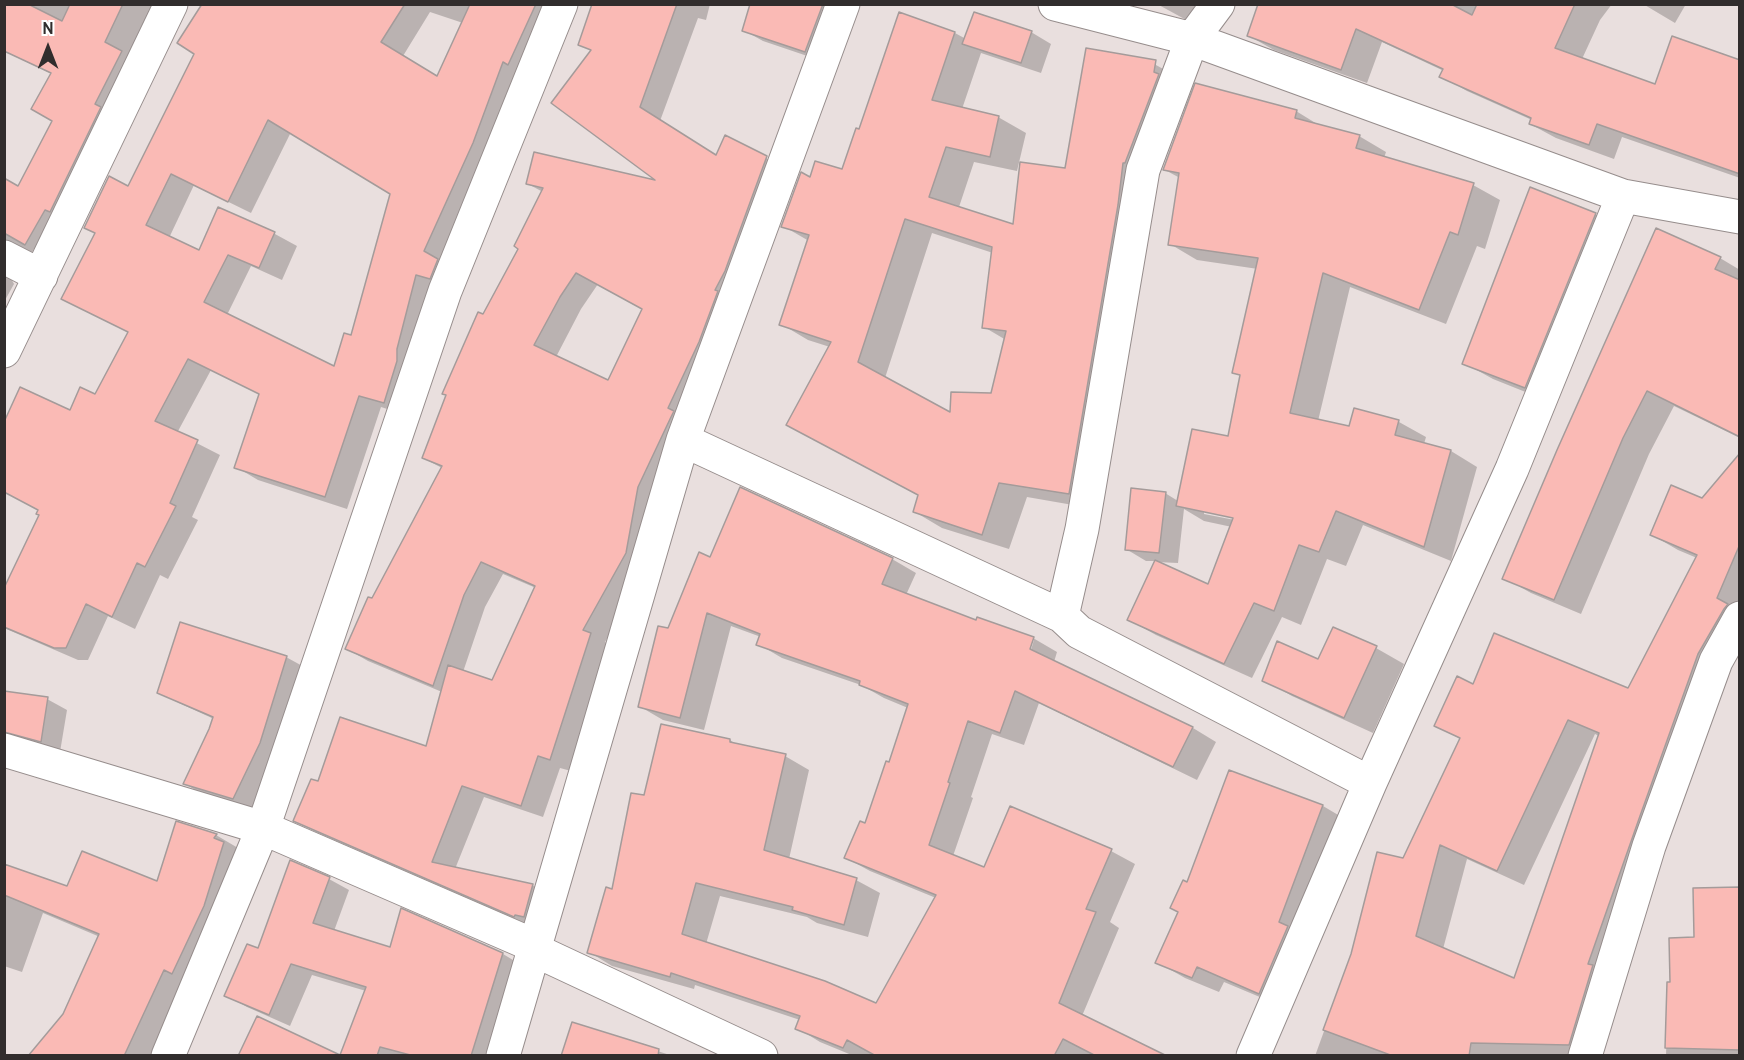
<!DOCTYPE html>
<html>
<head>
<meta charset="utf-8">
<style>
	body { margin:0 }
	#map { position:relative; width:1744px; height:1060px; overflow:hidden; background:#e9dfde; font-family:Overpass,sans-serif }
	canvas { display:block }
	.frame { position:absolute; inset:0; border:6px solid #312d2d; pointer-events:none }
	.north { position:absolute; left:18px; top:18px; width:60px; height:60px; -webkit-text-stroke:4px #fff; paint-order:stroke; rotate:0deg; font-size:16px; font-weight:700; line-height:24px; text-align:center; color:#312d2d }
	.north::after { content:''; display:block; margin:auto; width:21px; height:27px; background:#312d2d; clip-path:polygon(50% 0,100% 100%,50% 72%,0 100%) }
</style>
</head>
<body>
<div id="map">
<canvas width="1744" height="1060"></canvas>
<div class="frame"></div>
<div class="north">N</div>
</div>
<script>
const ctx = document.querySelector('canvas').getContext('2d');
ctx.lineJoin = 'round';
function paint(path, color) {
  ctx.fillStyle = color;
  ctx.fill(path, 'evenodd');
}
function stroke(path, color, width, dash) {
  ctx.strokeStyle = color;
  ctx.lineWidth = width;
  ctx.lineCap = dash ? 'butt' : 'round';
  ctx.setLineDash(dash || []);
  ctx.stroke(path);
}
paint(new Path2D(`
	M 31,4 L 153,4 L 49,257 L 34,249 L 32,252 L 27,251 L 8,273 L 14,284 L 4,302 L 4,179 L 19,188 L 54,121 L 52,74 L 4,51 Z
	M 203,4 L 561,4 L 406,415 L 381,407 L 347,509 L 258,480 L 236,467 L 260,394 L 211,370 L 177,433 L 220,455 L 192,517 L 198,520 L 168,579 L 160,575 L 135,629 L 108,616 L 88,660 L 78,660 L 4,628 L 4,589 L 41,515 L 70,412 L 96,396 L 130,333 L 86,311 L 129,188 L 196,54 ZM 430,12 L 463,23 L 438,78 L 403,56 ZM 291,132 L 391,193 L 352,337 L 335,368 L 227,315 L 251,266 L 282,280 L 297,246 L 275,234 L 219,209 L 200,252 L 169,238 L 194,185 L 251,213 Z
	M 594,4 L 710,4 L 706,20 L 698,18 L 660,121 L 717,156 L 726,137 L 788,170 L 647,566 L 605,642 L 612,647 L 571,771 L 560,768 L 543,817 L 484,797 L 455,869 L 532,885 L 554,897 L 536,928 L 316,832 L 295,820 L 319,783 L 427,748 L 442,692 L 368,661 L 347,649 L 442,468 L 423,458 L 483,316 L 520,248 L 543,192 L 528,184 L 662,183 L 592,51 L 579,44 ZM 598,284 L 644,309 L 609,382 L 556,357 L 581,309 ZM 503,574 L 536,588 L 493,682 L 463,672 L 485,607 Z
	M 752,4 L 847,4 L 825,62 L 763,41 L 743,30 Z
	M 1157,4 L 1214,4 L 1201,28 Z
	M 1260,4 L 1612,4 L 1600,20 L 1582,59 L 1656,86 L 1740,61 L 1740,178 L 1622,137 L 1614,159 L 1556,138 L 1530,124 L 1532,120 L 1467,91 L 1441,76 L 1444,71 L 1382,42 L 1367,83 L 1274,50 L 1249,36 Z
	M 1643,4 L 1686,4 L 1675,23 Z
	M 900,14 L 955,33 L 966,39 L 1031,32 L 1051,44 L 1041,73 L 981,53 L 962,109 L 998,117 L 1026,133 L 1017,171 L 974,162 L 959,207 L 1014,226 L 1066,169 L 1147,60 L 1174,75 L 1153,178 L 1096,509 L 1027,497 L 1009,549 L 942,528 L 915,512 L 920,496 L 830,347 L 808,340 L 781,324 L 809,241 L 783,226 L 811,179 L 843,171 L 860,131 ZM 932,233 L 993,253 L 984,327 L 1006,340 L 992,395 L 951,414 L 885,378 Z
	M 1296,111 L 1322,127 L 1359,136 L 1386,152 L 1384,158 L 1473,185 L 1500,200 L 1485,249 L 1477,246 L 1446,324 L 1350,287 L 1318,421 L 1350,427 L 1355,410 L 1399,422 L 1426,437 L 1424,444 L 1451,451 L 1477,467 L 1451,561 L 1363,525 L 1346,566 L 1327,559 L 1301,625 L 1282,617 L 1252,678 L 1156,635 L 1129,620 L 1156,561 L 1146,561 L 1126,549 L 1165,493 L 1178,501 L 1229,438 L 1241,376 L 1233,372 L 1258,269 L 1197,260 L 1170,244 L 1180,178 L 1165,170 ZM 1184,509 L 1204,521 L 1232,527 L 1209,586 L 1156,562 L 1178,563 ZM 1204,511 L 1241,518 L 1240,521 L 1204,514 Z
	M 1595,214 L 1624,230 L 1553,403 L 1493,379 L 1464,363 Z
	M 1720,258 L 1740,270 L 1740,438 L 1674,406 L 1649,454 L 1581,614 L 1531,593 L 1504,578 Z
	M 1740,456 L 1740,643 L 1725,670 L 1597,1056 L 1315,1056 L 1352,954 L 1404,860 L 1460,739 L 1436,725 L 1474,686 L 1629,690 L 1697,558 L 1678,550 L 1652,535 L 1695,509 ZM 1595,734 L 1599,736 L 1515,980 L 1443,949 L 1467,859 L 1524,885 Z
	M 711,558 L 892,559 L 916,573 L 906,595 L 977,622 L 1033,638 L 1057,652 L 1054,662 L 1193,728 L 1216,742 L 1197,780 L 1039,703 L 1024,745 L 992,734 L 971,797 L 973,798 L 953,856 L 985,869 L 1111,851 L 1135,864 L 1110,922 L 1119,928 L 1082,1016 L 1160,1056 L 878,1056 L 871,1052 L 869,1056 L 854,1056 L 820,1042 L 797,1028 L 800,1020 L 695,985 L 694,989 L 612,966 L 589,952 L 645,797 L 730,740 L 737,745 L 785,756 L 809,770 L 789,859 L 856,880 L 880,893 L 868,937 L 817,923 L 807,917 L 720,896 L 706,944 L 877,1004 L 936,898 L 870,871 L 846,858 L 866,825 L 890,764 L 908,708 L 884,698 L 861,685 L 782,658 L 758,644 L 761,637 L 731,626 L 704,730 L 663,720 L 639,706 L 669,630 ZM 1031,640 L 1034,640 L 1029,656 Z
	M 1334,629 L 1376,648 L 1404,664 L 1373,733 L 1292,696 L 1264,680 L 1319,661 Z
	M 286,657 L 306,668 L 253,809 L 204,795 L 185,784 L 214,719 L 179,703 L 159,692 Z
	M 4,692 L 47,699 L 67,710 L 60,752 L 4,746 Z
	M 1230,772 L 1323,806 L 1350,822 L 1286,1008 L 1224,982 L 1219,992 L 1185,978 L 1157,962 L 1179,912 Z
	M 216,835 L 238,848 L 152,1056 L 30,1056 L 64,1015 L 100,937 L 43,913 L 22,972 L 4,966 L 4,866 L 68,888 L 158,883 Z
	M 329,879 L 349,890 L 334,931 L 391,949 L 402,910 L 503,954 L 523,966 L 494,1056 L 341,1056 L 366,991 L 312,975 L 290,1026 L 247,1007 L 226,995 L 259,950 Z
	M 1740,889 L 1740,1056 L 1666,1056 L 1668,984 L 1672,984 L 1696,938 Z
	M 573,1024 L 673,1056 L 563,1056 Z`), '#0003');
const building = new Path2D(`
	M 4,4 L 28,4 L 62,21 L 70,4 L 123,4 L 105,42 L 122,51 L 95,104 L 101,107 L 50,212 L 45,210 L 25,245 L 4,233 L 4,178 L 18,186 L 52,121 L 31,109 L 51,73 L 4,51 Z
	M 202,4 L 405,4 L 381,42 L 437,76 L 470,4 L 536,4 L 508,65 L 503,62 L 473,143 L 424,251 L 438,259 L 430,279 L 416,275 L 397,349 L 397,361 L 384,403 L 359,396 L 325,497 L 234,468 L 259,394 L 188,359 L 155,421 L 198,440 L 170,503 L 176,506 L 145,567 L 137,563 L 112,617 L 86,604 L 66,648 L 54,648 L 4,627 L 4,588 L 39,515 L 36,514 L 38,510 L 4,492 L 4,422 L 20,387 L 70,410 L 80,387 L 95,394 L 128,332 L 61,299 L 95,233 L 84,228 L 109,176 L 128,186 L 194,54 L 177,43 ZM 268,120 L 390,194 L 351,335 L 344,333 L 334,366 L 204,302 L 228,255 L 259,268 L 275,232 L 218,207 L 199,250 L 146,225 L 171,174 L 228,202 Z
	M 592,4 L 677,4 L 640,107 L 716,155 L 725,135 L 767,156 L 725,271 L 715,290 L 718,291 L 699,342 L 668,408 L 674,411 L 671,417 L 638,487 L 626,553 L 583,630 L 591,633 L 550,760 L 538,756 L 521,806 L 462,786 L 432,862 L 533,884 L 524,917 L 515,915 L 514,917 L 293,821 L 311,779 L 318,781 L 340,717 L 426,746 L 448,665 L 492,680 L 535,586 L 481,562 L 464,595 L 433,686 L 345,649 L 368,597 L 372,598 L 442,466 L 422,458 L 446,395 L 442,394 L 478,312 L 483,314 L 518,249 L 514,246 L 543,188 L 526,184 L 534,152 L 655,180 L 551,103 L 591,50 L 578,45 ZM 576,273 L 642,309 L 608,380 L 534,345 L 560,297 Z
	M 750,4 L 823,4 L 805,52 L 742,31 Z
	M 1258,4 L 1451,4 L 1472,15 L 1477,4 L 1575,4 L 1555,48 L 1655,84 L 1672,36 L 1740,60 L 1740,174 L 1597,124 L 1589,145 L 1529,124 L 1531,118 L 1439,77 L 1443,69 L 1356,29 L 1341,70 L 1247,36 Z
	M 899,12 L 955,32 L 932,100 L 999,116 L 990,157 L 946,147 L 929,197 L 1013,224 L 1020,162 L 1065,168 L 1086,48 L 1156,60 L 1154,72 L 1159,74 L 1125,163 L 1123,163 L 1118,205 L 1069,494 L 999,483 L 982,535 L 913,512 L 918,495 L 786,425 L 831,342 L 779,325 L 809,235 L 781,227 L 801,172 L 810,177 L 815,161 L 842,169 L 856,128 L 859,129 ZM 905,219 L 992,247 L 982,328 L 1006,331 L 991,393 L 951,392 L 950,412 L 858,362 Z
	M 974,12 L 1032,31 L 1021,63 L 962,44 Z
	M 1195,83 L 1297,110 L 1295,118 L 1360,135 L 1356,148 L 1474,183 L 1458,235 L 1450,232 L 1419,310 L 1323,273 L 1290,413 L 1349,426 L 1354,408 L 1399,420 L 1395,435 L 1451,450 L 1424,547 L 1336,511 L 1319,552 L 1299,545 L 1274,611 L 1254,603 L 1224,664 L 1127,620 L 1155,560 L 1208,584 L 1233,518 L 1176,506 L 1192,429 L 1228,436 L 1240,375 L 1232,373 L 1258,258 L 1168,245 L 1179,173 L 1163,170 Z
	M 1530,187 L 1596,213 L 1525,388 L 1462,364 Z
	M 1656,228 L 1721,257 L 1715,269 L 1740,280 L 1740,437 L 1647,391 L 1623,438 L 1554,600 L 1502,579 L 1557,450 Z
	M 1740,453 L 1740,544 L 1717,598 L 1728,604 L 1724,609 L 1698,654 L 1640,816 L 1588,964 L 1593,965 L 1569,1045 L 1471,1043 L 1469,1056 L 1393,1056 L 1323,1030 L 1351,954 L 1377,852 L 1403,858 L 1460,738 L 1434,726 L 1457,676 L 1473,684 L 1494,633 L 1628,688 L 1697,555 L 1650,535 L 1671,485 L 1702,498 ZM 1568,720 L 1599,733 L 1514,978 L 1416,936 L 1440,845 L 1497,871 Z
	M 740,487 L 893,558 L 882,584 L 976,620 L 977,617 L 1034,637 L 1030,649 L 1193,727 L 1173,767 L 1015,691 L 1000,733 L 968,721 L 948,782 L 950,783 L 929,845 L 984,867 L 1010,806 L 1112,849 L 1086,909 L 1096,912 L 1059,1003 L 1167,1056 L 1096,1056 L 1063,1039 L 1054,1056 L 876,1056 L 847,1040 L 843,1048 L 795,1029 L 800,1016 L 671,973 L 670,977 L 587,953 L 606,887 L 612,889 L 631,793 L 644,795 L 661,724 L 730,739 L 730,742 L 786,754 L 764,850 L 857,878 L 844,925 L 792,910 L 793,907 L 696,883 L 682,934 L 825,981 L 876,1003 L 936,895 L 844,858 L 860,821 L 865,823 L 886,761 L 889,762 L 908,704 L 859,685 L 860,681 L 756,645 L 760,634 L 707,613 L 680,718 L 638,707 L 658,626 L 668,628 L 699,552 L 710,557 Z
	M 1131,488 L 1166,492 L 1159,553 L 1125,550 Z
	M 180,622 L 287,656 L 260,743 L 233,799 L 183,784 L 209,729 L 213,717 L 157,693 Z
	M 1333,627 L 1377,646 L 1344,718 L 1262,681 L 1277,641 L 1318,659 Z
	M 4,691 L 48,697 L 41,742 L 4,732 Z
	M 1229,770 L 1323,805 L 1279,922 L 1288,926 L 1259,994 L 1197,967 L 1192,978 L 1155,963 L 1178,912 L 1170,908 L 1183,880 L 1187,882 Z
	M 176,821 L 217,834 L 214,838 L 224,842 L 204,906 L 172,974 L 164,970 L 124,1056 L 28,1056 L 63,1014 L 99,934 L 4,895 L 4,864 L 67,886 L 82,851 L 157,881 Z
	M 290,860 L 330,877 L 313,923 L 390,947 L 401,908 L 503,953 L 471,1056 L 414,1056 L 380,1047 L 377,1056 L 238,1056 L 257,1016 L 340,1055 L 366,987 L 291,964 L 269,1015 L 224,996 L 247,944 L 258,948 Z
	M 1740,887 L 1740,1050 L 1665,1048 L 1667,982 L 1670,982 L 1669,938 L 1694,937 L 1693,888 Z
	M 572,1022 L 659,1049 L 658,1056 L 561,1056 Z`);
paint(building, '#fabab5');
stroke(building, '#a49b9a', 1.5);
const minor = new Path2D(`
	M 1055,4 L 1192,39 L 1623,196 L 1740,217
	M 4,257 L 41,276
	M 4,351 L 171,4
	M 683,440 L 1062,616 L 1079,632 L 1370,783
	M 1062,616 L 1082,529 L 1143,170 L 1192,39 L 1218,4
	M 4,750 L 263,828 L 535,946 L 543,954 L 761,1056
	M 168,1056 L 263,828 L 445,291 L 561,4
	M 503,1056 L 683,440 L 843,4
	M 1253,1056 L 1370,783 L 1512,469 L 1623,196
	M 1585,1056 L 1649,846 L 1716,661 L 1740,618`);
stroke(minor, '#968d8c', 35);
stroke(minor, '#fff', 33);
</script>
</body>
</html>
